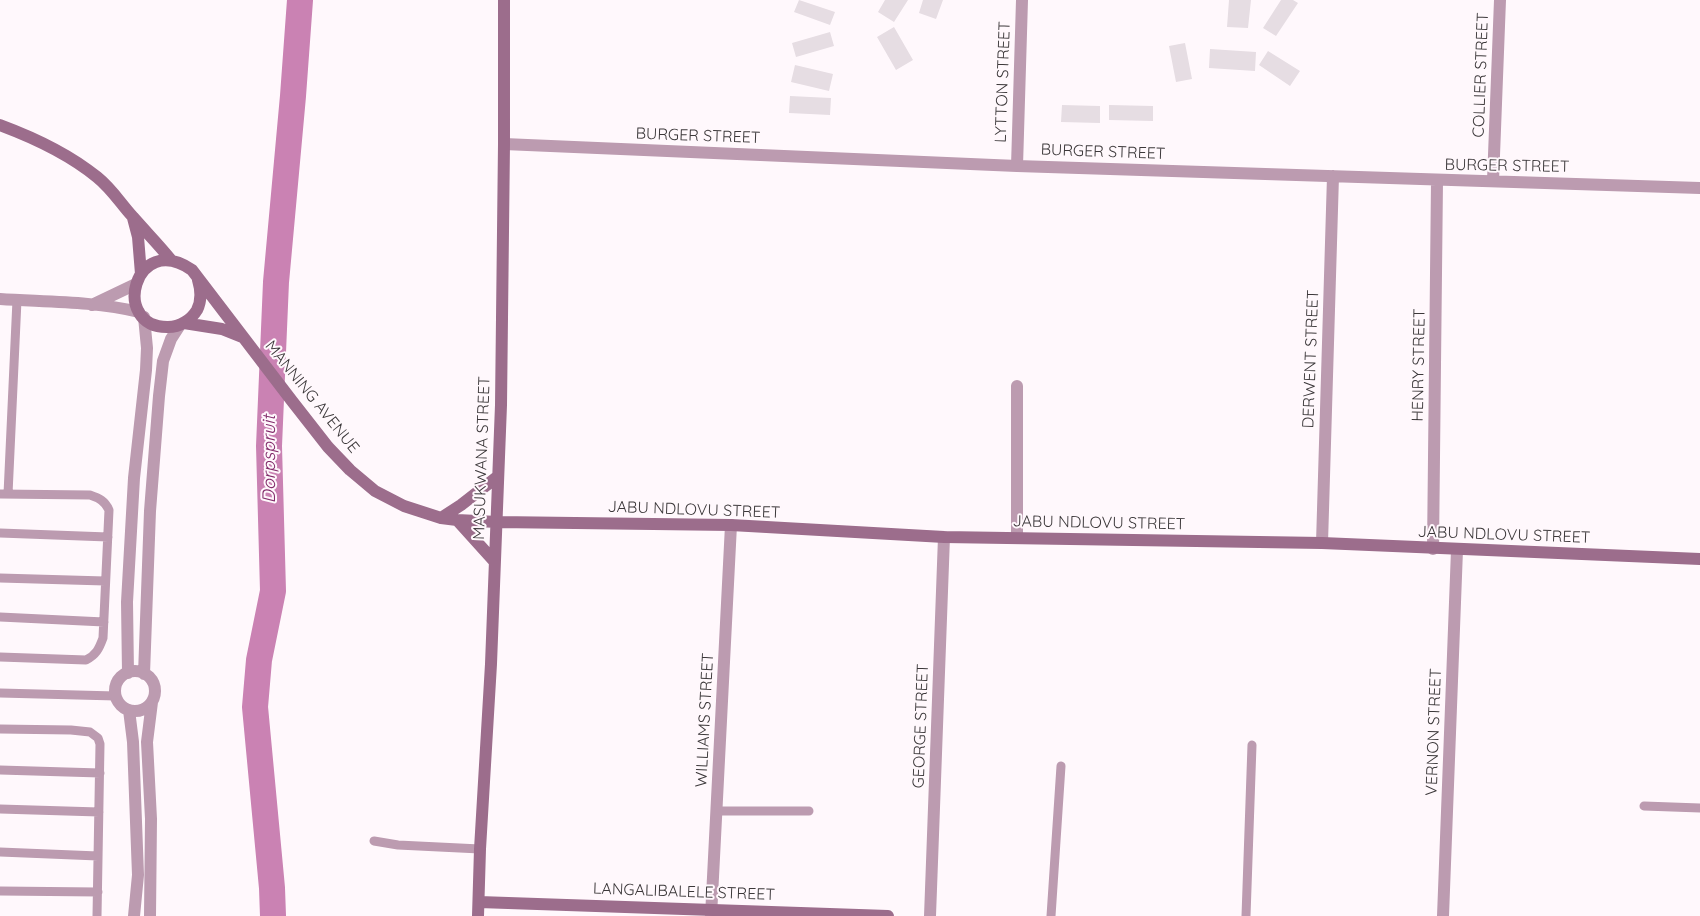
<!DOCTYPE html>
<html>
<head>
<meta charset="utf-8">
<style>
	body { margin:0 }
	canvas { display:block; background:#fff8fc }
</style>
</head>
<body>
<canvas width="1700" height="916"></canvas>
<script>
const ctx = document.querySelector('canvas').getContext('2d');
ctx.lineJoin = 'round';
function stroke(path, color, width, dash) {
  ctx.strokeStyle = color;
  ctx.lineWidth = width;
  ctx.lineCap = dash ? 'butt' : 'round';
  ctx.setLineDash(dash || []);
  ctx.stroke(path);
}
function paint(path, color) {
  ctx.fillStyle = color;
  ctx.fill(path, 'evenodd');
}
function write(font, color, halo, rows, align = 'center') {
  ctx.font = font + ' Quicksand,sans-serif';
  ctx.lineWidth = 4;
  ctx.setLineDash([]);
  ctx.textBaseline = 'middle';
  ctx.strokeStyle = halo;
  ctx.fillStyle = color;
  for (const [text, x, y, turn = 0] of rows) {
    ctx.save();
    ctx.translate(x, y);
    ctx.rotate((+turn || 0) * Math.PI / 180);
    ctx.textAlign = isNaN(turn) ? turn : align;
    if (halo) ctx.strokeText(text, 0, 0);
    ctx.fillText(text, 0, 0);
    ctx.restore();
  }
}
stroke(new Path2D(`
	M 273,916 L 272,888 L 255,707 L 259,660 L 273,591 L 269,446 L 276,282 L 293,96 L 300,0`), '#ca82b3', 26);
paint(new Path2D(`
	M 799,0 L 835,12 L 830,25 L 794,12 Z
	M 885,0 L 908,0 L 894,22 L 878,12 Z
	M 923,0 L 943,0 L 936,19 L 919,13 Z
	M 1229,0 L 1251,0 L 1248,28 L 1227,27 Z
	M 1281,0 L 1293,0 L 1298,3 L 1276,36 L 1263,28 Z
	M 894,27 L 913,60 L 896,70 L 877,37 Z
	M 830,32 L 834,46 L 796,57 L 792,43 Z
	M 1185,43 L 1192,79 L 1176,82 L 1169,46 Z
	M 1210,49 L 1256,52 L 1255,71 L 1209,68 Z
	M 1268,51 L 1300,71 L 1290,86 L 1259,65 Z
	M 795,65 L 833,74 L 829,91 L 791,82 Z
	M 790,96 L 831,98 L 830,115 L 789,113 Z
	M 1062,105 L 1100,106 L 1100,123 L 1061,122 Z
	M 1109,105 L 1153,106 L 1153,121 L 1109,120 Z`), '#e6dde3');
stroke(new Path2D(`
	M 0,494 L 90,495 C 99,498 105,501 109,510 L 103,638 C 99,649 96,655 86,660 L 0,657
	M 8,494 L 17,300
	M 0,533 L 108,537
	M 0,578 L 105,581
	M 0,617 L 104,622
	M 0,693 L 116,696
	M 0,729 L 71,730 L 90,732 L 98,738 L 100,744 L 97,916
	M 0,770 L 100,773
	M 1644,806 L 1700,808
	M 0,809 L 99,812
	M 716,811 L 809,811
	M 374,841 L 398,845 L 480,849
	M 0,852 L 98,856
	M 0,891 L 98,892
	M 1051,916 L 1061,766
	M 1246,916 L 1252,745`), '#bc9bb0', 9);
stroke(new Path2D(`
	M 504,144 L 1017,166 L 1700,188
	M 1017,166 L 1022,0
	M 1493,181 L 1500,0
	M 0,299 C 46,302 94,301 139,312
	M 92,305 L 136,284
	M 1017,386 L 1017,538
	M 1322,543 L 1333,176
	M 1433,549 L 1437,181
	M115 691a20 20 0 1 1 40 0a20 20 0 1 1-40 0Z
	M 128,673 L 127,602 L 134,478 L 146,370 L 147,348 L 144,317
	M 144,674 L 150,511 L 159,396 L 163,361 L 171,339 L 180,325
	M 129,710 L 133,742 L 138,875 L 134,916
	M 150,916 L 151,819 L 147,742 L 152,702
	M 711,916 L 731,525
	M 930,916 L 944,537
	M 1443,916 L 1457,550`), '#bc9bb0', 12);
stroke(new Path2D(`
	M 0,125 C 35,138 69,154 97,177 C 112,189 121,204 133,217 C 146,232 159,245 171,260
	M 133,218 L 138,237 L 141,274
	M 198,280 C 201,290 202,300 197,310 C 191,320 180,327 168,327 C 110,328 134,230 192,270 L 292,401 L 328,447 L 350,470 L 375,491 L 404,506 L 441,518 L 457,520 L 497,522 L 731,525 L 944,537 L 1322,543 L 1700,559
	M 184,323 L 222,329 L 242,337
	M 441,518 L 461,505 L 497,477
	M 457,520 L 494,561
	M 479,902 L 888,916
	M 478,916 L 480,849 L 491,664 L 501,405 L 504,144 L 504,0`), '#9c6d8c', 12);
write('16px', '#3c383a', '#fff8fc', [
	["COLLIER STREET",1481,75,-88],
	["LYTTON STREET",1003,82,-88],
	["BURGER STREET",698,136,2],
	["BURGER STREET",1103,152,2],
	["BURGER STREET",1507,166,1],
	["DERWENT STREET",1311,359,-88],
	["HENRY STREET",1419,365,-89],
	["MANNING AVENUE",312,397,51],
	["MASUKWANA STREET",482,458,-88],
	["JABU NDLOVU STREET",694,510,2],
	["JABU NDLOVU STREET",1099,523,1],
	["JABU NDLOVU STREET",1504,535,2],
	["WILLIAMS STREET",705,720,-87],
	["GEORGE STREET",921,726,-88],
	["VERNON STREET",1434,732,-88],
	["LANGALIBALELE STREET",684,892,2]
]);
write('italic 18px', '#822c6b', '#fff8fc', [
	["Dorpspruit",270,459,-90]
]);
</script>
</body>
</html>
